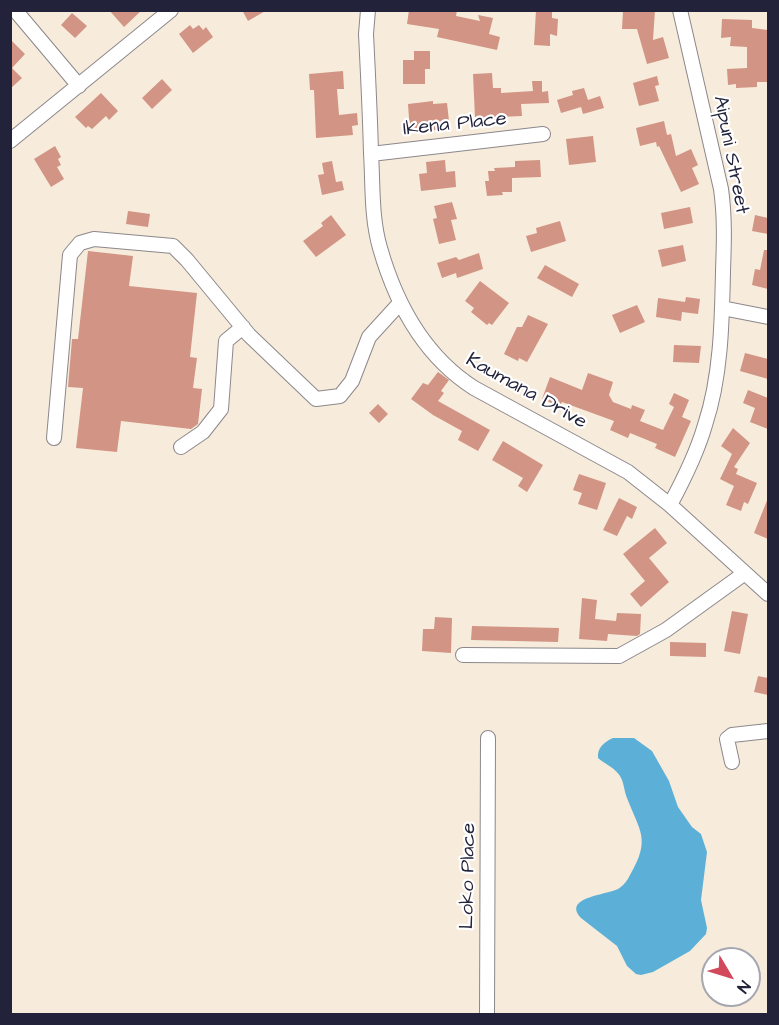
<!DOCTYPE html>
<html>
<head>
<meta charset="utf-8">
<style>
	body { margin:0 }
	#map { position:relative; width:779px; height:1025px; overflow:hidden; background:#f7ecdb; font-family:"Architects Daughter",sans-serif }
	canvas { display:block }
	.frame { position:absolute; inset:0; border:12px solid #22223b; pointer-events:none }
	.north { position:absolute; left:701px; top:947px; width:60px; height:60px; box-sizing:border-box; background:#fff; border:2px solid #a7a7b1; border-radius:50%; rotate:128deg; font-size:16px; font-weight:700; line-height:24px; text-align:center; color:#22223b }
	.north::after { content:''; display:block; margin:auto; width:21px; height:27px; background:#d1495b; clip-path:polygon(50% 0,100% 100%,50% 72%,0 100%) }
</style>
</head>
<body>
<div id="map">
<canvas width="779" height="1025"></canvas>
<div class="frame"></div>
<div class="north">N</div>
</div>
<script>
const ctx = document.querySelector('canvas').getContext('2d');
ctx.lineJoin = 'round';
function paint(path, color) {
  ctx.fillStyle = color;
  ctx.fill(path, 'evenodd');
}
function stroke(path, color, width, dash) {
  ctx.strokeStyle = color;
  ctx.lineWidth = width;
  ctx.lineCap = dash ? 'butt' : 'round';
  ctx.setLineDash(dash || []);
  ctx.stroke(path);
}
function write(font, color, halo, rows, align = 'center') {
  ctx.font = font + ' "Architects Daughter",sans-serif';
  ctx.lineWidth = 4.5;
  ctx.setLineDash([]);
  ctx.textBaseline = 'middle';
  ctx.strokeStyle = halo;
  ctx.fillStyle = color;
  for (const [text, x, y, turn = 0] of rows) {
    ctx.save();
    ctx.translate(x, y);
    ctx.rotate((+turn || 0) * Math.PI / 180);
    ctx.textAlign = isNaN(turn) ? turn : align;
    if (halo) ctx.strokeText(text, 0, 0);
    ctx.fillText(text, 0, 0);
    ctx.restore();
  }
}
paint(new Path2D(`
	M 613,738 L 634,738 L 652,751 L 669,781 L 678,807 L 692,827 L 701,834 L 707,852 L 701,900 L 707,928 L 706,934 L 690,951 L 653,972 L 641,975 L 636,974 L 627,966 L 617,946 L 581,918 C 562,897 607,895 618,889 C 624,885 627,881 630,875 C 651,839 640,832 627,798 C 624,791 624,782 620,776 C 615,768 605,764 598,758 C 597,748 604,742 613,738 Z`), '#5cb0d8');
paint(new Path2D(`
	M 109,10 L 142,10 L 124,27 Z
	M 242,10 L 267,10 L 248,21 Z
	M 409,10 L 457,10 L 456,16 L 480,21 L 478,15 L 493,18 L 489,34 L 500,37 L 497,50 L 437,37 L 439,29 L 407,24 Z
	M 536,10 L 552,10 L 552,18 L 558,19 L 557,36 L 550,34 L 550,46 L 534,45 Z
	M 639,10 L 655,10 L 653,40 L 663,37 L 669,58 L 647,64 L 637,29 L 622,29 L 623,11 Z
	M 72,13 L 87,26 L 75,38 L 61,25 Z
	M 722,19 L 752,20 L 752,28 L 768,30 L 768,82 L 757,82 L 757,87 L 736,88 L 736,84 L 728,85 L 727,69 L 747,68 L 747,47 L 730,46 L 731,37 L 721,38 Z
	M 190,25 L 193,29 L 199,25 L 203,30 L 206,27 L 213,37 L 193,53 L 179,34 Z
	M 10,39 L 25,54 L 12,68 L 22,78 L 10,89 Z
	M 414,51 L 430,51 L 430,69 L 425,69 L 425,84 L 403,84 L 403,60 L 414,60 Z
	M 343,71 L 344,89 L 337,89 L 339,115 L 357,113 L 358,125 L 352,126 L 353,135 L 316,138 L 314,90 L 310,90 L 309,74 Z
	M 492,73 L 493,88 L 501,88 L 501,93 L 533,91 L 532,81 L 542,81 L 542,92 L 548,91 L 549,103 L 521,104 L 522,116 L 475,118 L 473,74 Z
	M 657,76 L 659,85 L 655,86 L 659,101 L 639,106 L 633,83 Z
	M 162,79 L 172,90 L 152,109 L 142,98 Z
	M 584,88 L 588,100 L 600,96 L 604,108 L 583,114 L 581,107 L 561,113 L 557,100 L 573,95 L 572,91 Z
	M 101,93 L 118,111 L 109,120 L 106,116 L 92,129 L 88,126 L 86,128 L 75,117 Z
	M 433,101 L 433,104 L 447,103 L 449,121 L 436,122 L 436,130 L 410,133 L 408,104 Z
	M 664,121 L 667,135 L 671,134 L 676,156 L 691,149 L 698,165 L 692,168 L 699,184 L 681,192 L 659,146 L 657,147 L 656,142 L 640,146 L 636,128 Z
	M 593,136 L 596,162 L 569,165 L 566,139 Z
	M 55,146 L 61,157 L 58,159 L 61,165 L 57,167 L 64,179 L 51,187 L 34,159 Z
	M 445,160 L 446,172 L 455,171 L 456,187 L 421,191 L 419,174 L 427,173 L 426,162 Z
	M 540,160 L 541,177 L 512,178 L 512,192 L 502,192 L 503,195 L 487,196 L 485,181 L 489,181 L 488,171 L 495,171 L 494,168 L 515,167 L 515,161 Z
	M 332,161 L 336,182 L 342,181 L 344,190 L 322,195 L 318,175 L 324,174 L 322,163 Z
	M 452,202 L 457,219 L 451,220 L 456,240 L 439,244 L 433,219 L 437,218 L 434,206 Z
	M 690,207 L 693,223 L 664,229 L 661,213 Z
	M 128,211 L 150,214 L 148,227 L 126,224 Z
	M 331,215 L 346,235 L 316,257 L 303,241 L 323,226 L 321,223 Z
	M 755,215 L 768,218 L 768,234 L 752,231 Z
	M 560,221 L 566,241 L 531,252 L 526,236 L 537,233 L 536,228 Z
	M 683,245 L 686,261 L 662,267 L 658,250 Z
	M 764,250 L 768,250 L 768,289 L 752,285 L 755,269 L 760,270 Z
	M 88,251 L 133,256 L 129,286 L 197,293 L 190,357 L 197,358 L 193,388 L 202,389 L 198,424 L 191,429 L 121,421 L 117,452 L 76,448 L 83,388 L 68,387 L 72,339 L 78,339 Z
	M 479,253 L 483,269 L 457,278 L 456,273 L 442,278 L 437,263 L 456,257 L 459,260 Z
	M 545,265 L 579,284 L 572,297 L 537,278 Z
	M 480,281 L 509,303 L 492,325 L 489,323 L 487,325 L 471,312 L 474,308 L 465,301 Z
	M 686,297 L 700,299 L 698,314 L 682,312 L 681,321 L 656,317 L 658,298 L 685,302 Z
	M 637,305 L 645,322 L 620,333 L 612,315 Z
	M 528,315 L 548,324 L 527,362 L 519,358 L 518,361 L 504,354 L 517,327 L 522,327 Z
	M 674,345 L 701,346 L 699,363 L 673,362 Z
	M 745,353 L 768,359 L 768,379 L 740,371 Z
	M 438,372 L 449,380 L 441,391 L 444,393 L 438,401 L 490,430 L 478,451 L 458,440 L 462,431 L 433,415 L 411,399 L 423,383 L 428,385 Z
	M 588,373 L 613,382 L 609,395 L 613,402 L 631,409 L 632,405 L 645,410 L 640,421 L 663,430 L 674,407 L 669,404 L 674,393 L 689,400 L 682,417 L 691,421 L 675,457 L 655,448 L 657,444 L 630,433 L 628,438 L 610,430 L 614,421 L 562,402 L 561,404 L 557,402 L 556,405 L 542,399 L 550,377 L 582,390 Z
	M 748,390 L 768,398 L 768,429 L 750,422 L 755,408 L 743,403 Z
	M 378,404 L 388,414 L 379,423 L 369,413 Z
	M 733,428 L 750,443 L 734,467 L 738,469 L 736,474 L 757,483 L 748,504 L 744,502 L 741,511 L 726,505 L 734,486 L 720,479 L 732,454 L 721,446 Z
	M 503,441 L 543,465 L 527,492 L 518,486 L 523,478 L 492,460 Z
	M 579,474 L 606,483 L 597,510 L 578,504 L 582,493 L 573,490 Z
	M 619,498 L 637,507 L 632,519 L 627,516 L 617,536 L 603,530 Z
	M 768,498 L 768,539 L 754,533 Z
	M 655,528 L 667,543 L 649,558 L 669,582 L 641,607 L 630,594 L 645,581 L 623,554 Z
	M 582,598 L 597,600 L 595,619 L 616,621 L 617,613 L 641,614 L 640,634 L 637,636 L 608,634 L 607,641 L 579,639 Z
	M 732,611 L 748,614 L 740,654 L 724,651 Z
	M 435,617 L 452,618 L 451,653 L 422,651 L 423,629 L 434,629 Z
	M 472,626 L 559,628 L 558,642 L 471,640 Z
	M 670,642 L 706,643 L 706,657 L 670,656 Z
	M 758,676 L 768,678 L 768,695 L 754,692 Z`), '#d29484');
const minor = new Path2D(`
	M 15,10 L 79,86
	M 368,10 L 366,34 C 368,74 370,113 371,153 C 373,184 371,217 380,248 C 396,304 424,356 474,388 L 628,472 L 670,505 L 768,594
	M 10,141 L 171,10
	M 371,154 L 543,134
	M 722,308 L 768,317
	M 54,438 L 70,255 L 80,243 L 94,239 L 173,246 L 187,260 L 249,335 L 316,399 L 340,396 L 352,381 L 369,337 L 400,303
	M 181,447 L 203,432 L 221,409 L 226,341 L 243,327
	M 670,505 C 684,479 697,453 705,425 C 721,377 722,322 723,271 C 724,244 725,217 721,189 L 680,10
	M 463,655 L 619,656 L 666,630 L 745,573
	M 732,762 L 727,739 L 732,735 L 768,731
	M 487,1014 L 488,738`);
stroke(minor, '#8c878b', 16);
stroke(minor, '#fff', 14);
write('20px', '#22223b', '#fff', [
	["Ikena Place",455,125,-6],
	["Aipuni Street",730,155,79],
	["Kaumana Drive",526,392,29],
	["Loko Place",469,876,-89]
]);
</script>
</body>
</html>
